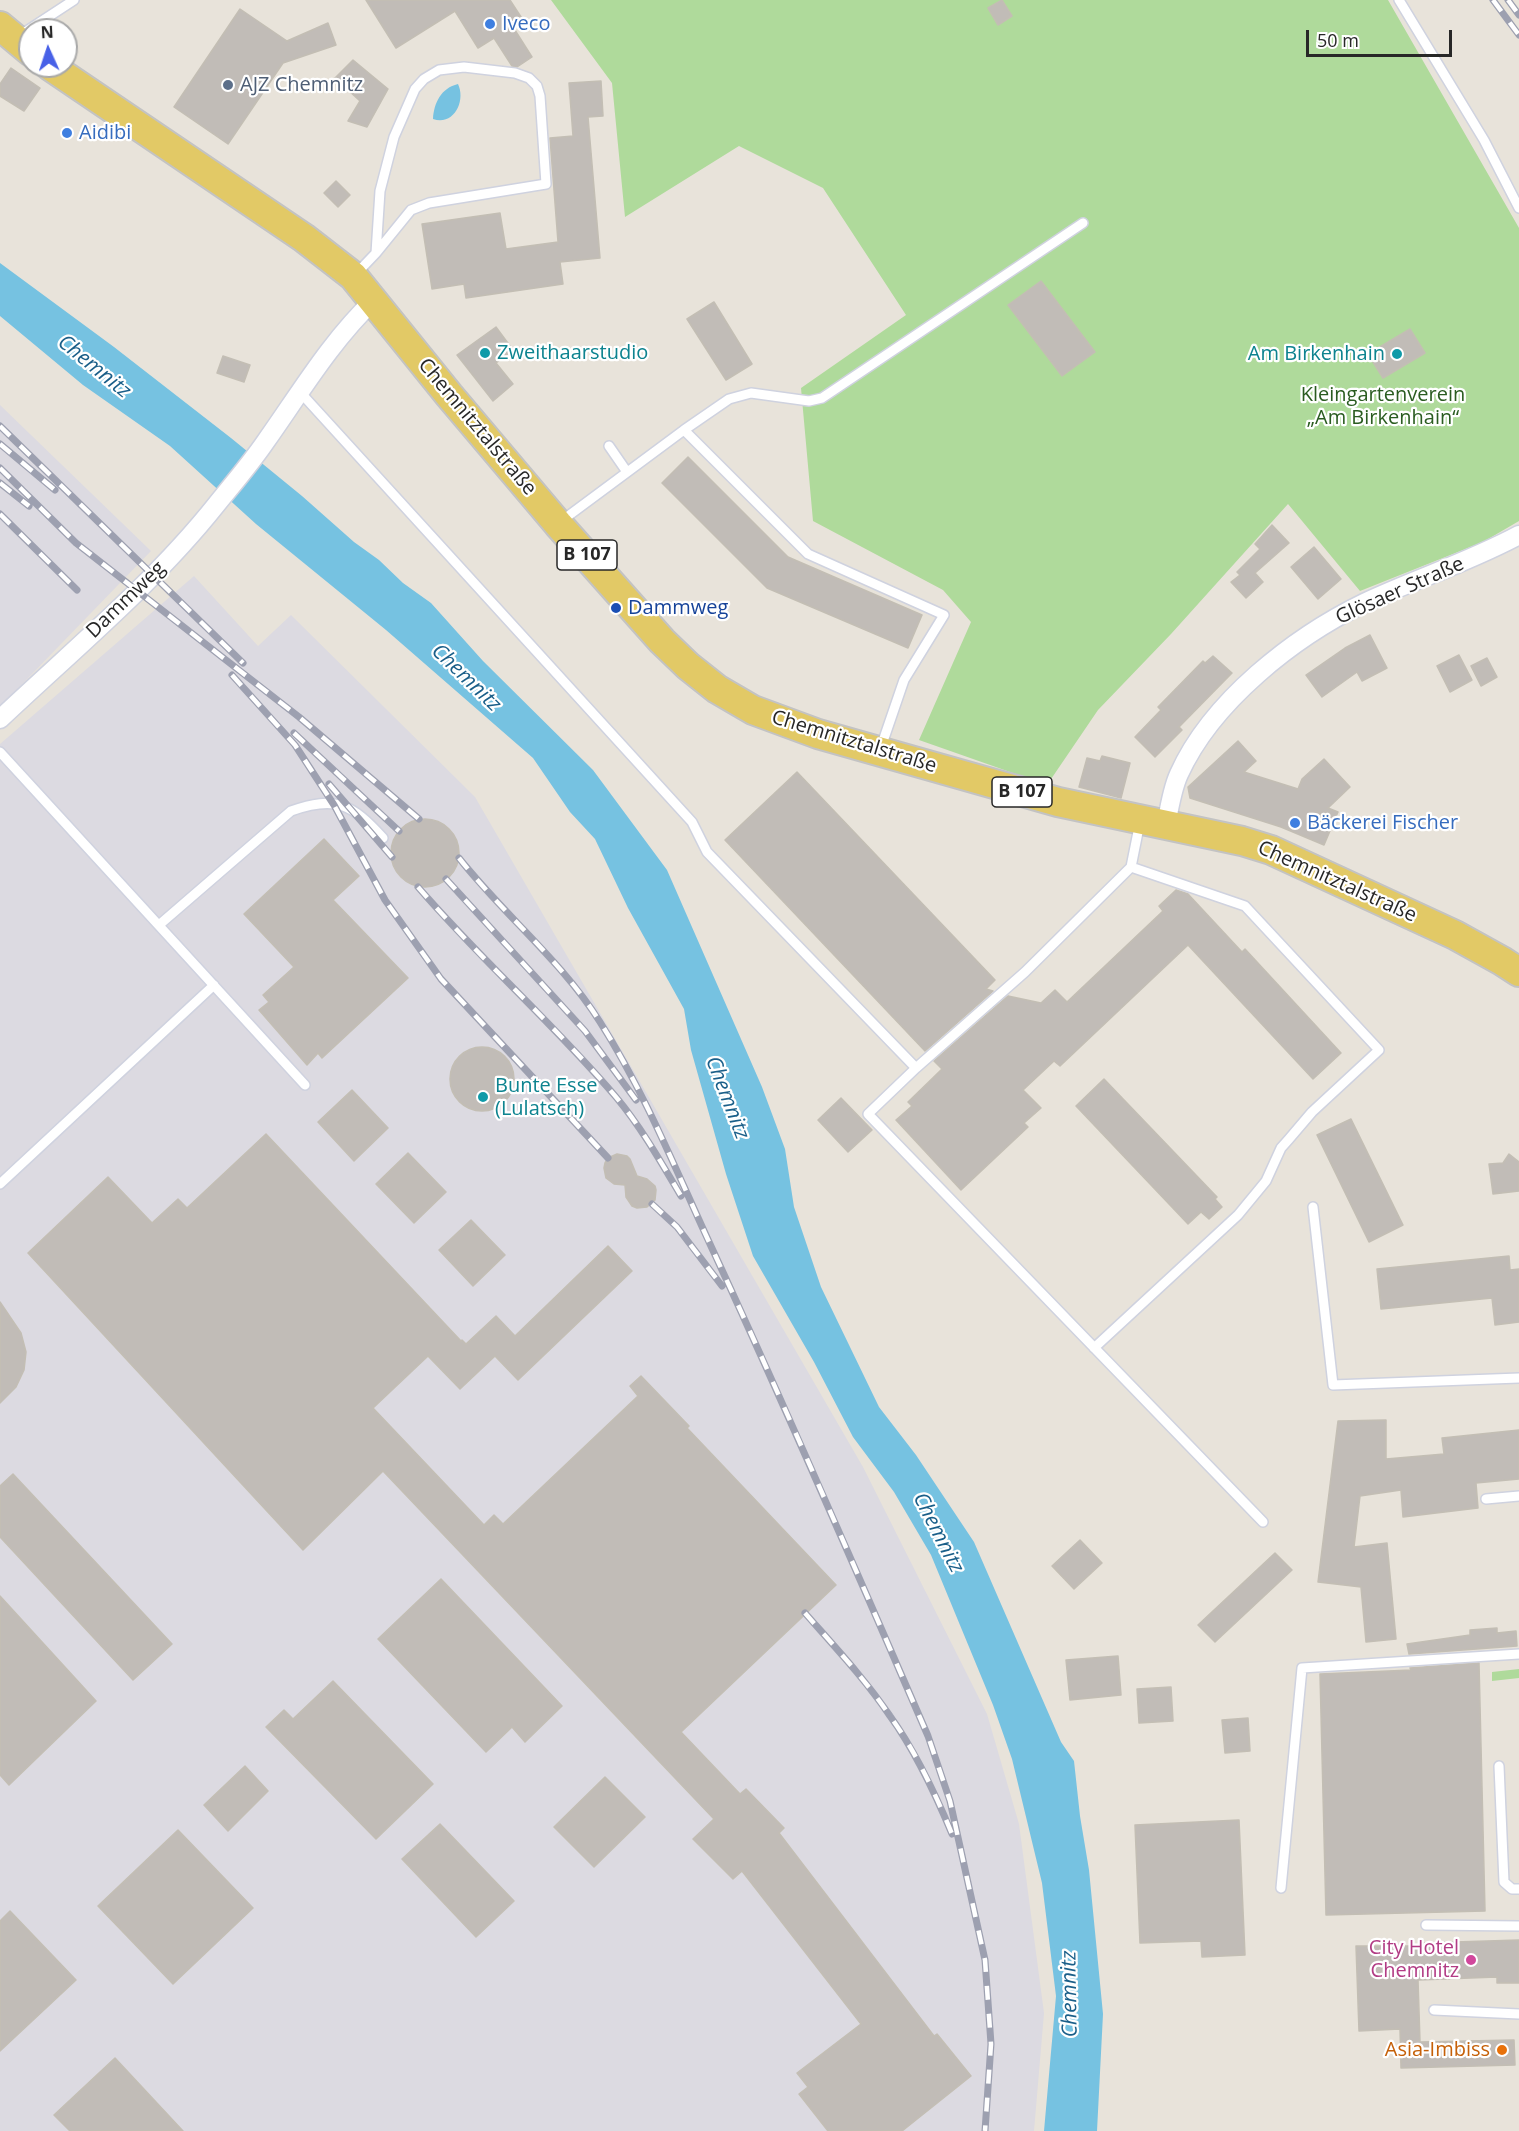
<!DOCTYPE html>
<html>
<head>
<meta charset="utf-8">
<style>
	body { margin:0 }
	#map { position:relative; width:1519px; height:2131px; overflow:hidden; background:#e8e3da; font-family:"Open Sans",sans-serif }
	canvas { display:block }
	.north { position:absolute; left:18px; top:18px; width:60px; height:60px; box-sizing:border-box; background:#fff; border:2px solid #a9a9a9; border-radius:50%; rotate:357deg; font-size:16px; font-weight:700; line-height:24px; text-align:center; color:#272727 }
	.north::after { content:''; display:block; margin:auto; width:21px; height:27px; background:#4861e7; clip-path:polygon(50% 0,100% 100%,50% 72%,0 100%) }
	.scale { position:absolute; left:1306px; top:30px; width:146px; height:27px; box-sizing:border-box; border:3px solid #272727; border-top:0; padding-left:8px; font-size:18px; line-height:21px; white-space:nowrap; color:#272727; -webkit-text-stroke:4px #fff; paint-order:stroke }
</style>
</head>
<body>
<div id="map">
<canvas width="1519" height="2131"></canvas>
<div class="north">N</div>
<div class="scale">50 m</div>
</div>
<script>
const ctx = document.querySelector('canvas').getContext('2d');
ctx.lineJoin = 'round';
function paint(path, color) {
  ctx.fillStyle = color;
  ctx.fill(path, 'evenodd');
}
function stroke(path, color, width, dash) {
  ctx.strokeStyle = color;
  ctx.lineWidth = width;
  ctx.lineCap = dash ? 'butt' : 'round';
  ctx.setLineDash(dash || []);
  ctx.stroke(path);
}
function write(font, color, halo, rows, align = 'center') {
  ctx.font = font + ' "Open Sans",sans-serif';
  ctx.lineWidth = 4.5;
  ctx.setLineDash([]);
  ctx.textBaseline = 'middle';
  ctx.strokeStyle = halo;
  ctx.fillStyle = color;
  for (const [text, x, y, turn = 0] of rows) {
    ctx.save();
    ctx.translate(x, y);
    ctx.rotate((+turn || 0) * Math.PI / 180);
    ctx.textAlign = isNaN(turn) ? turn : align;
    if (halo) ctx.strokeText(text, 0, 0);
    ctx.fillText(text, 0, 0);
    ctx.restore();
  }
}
paint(new Path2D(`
	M 0,405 L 151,551 L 0,707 Z
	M 194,576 L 258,646 L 291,615 L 475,797 L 863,1467 L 987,1714 L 1019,1824 L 1044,2013 L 1034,2131 L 0,2131 L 0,744 Z`), '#dcdae1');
paint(new Path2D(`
	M 551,0 L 1388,0 L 1519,228 L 1519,521 L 1483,542 L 1360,591 L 1288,504 L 1171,634 L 1098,710 L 1047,785 L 919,740 L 971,622 L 943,590 L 813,521 L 801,388 L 906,315 L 823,188 L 739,146 L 625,217 L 612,83 Z
	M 1519,1669 L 1519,1678 L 1492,1681 L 1492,1672 Z`), '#afda9b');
paint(new Path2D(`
	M 458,84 C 466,101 454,126 433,119 C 434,103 441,88 458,84 Z
	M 0,263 L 114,347 L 231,438 L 302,496 L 354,542 L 379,560 L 403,583 L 431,603 L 483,661 L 593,770 L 667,870 L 762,1087 L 785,1149 L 794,1207 L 821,1287 L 879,1407 L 916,1455 L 974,1542 L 1061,1742 L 1074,1761 L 1080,1816 L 1089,1870 L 1103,2014 L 1097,2131 L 1044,2131 L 1056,1996 L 1042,1883 L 1012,1759 L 993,1705 L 931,1555 L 894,1492 L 853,1437 L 814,1362 L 753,1256 L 726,1174 L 691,1050 L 684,1009 L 628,908 L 595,839 L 570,812 L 533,758 L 386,630 L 256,524 L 170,446 L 83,385 L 0,316 Z`), '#76c2e1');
const building = new Path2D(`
	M 366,0 L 510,0 L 523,20 L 513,27 L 532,57 L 517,67 L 512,66 L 494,38 L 478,48 L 455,11 L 396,48 Z
	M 1002,0 L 1012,16 L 998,25 L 988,8 Z
	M 240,9 L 287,41 L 328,23 L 336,45 L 283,63 L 228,144 L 174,107 Z
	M 353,60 L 388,89 L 367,127 L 348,121 L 360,101 L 335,78 Z
	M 11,68 L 40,88 L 24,111 L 0,96 L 0,84 Z
	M 601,81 L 603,116 L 588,117 L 600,258 L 560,262 L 563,284 L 466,298 L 464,284 L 432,289 L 422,224 L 500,213 L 506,249 L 558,242 L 550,138 L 573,136 L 569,83 Z
	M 336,181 L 350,195 L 338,207 L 324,193 Z
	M 1041,281 L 1095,352 L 1062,376 L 1008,305 Z
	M 714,302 L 752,364 L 726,380 L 687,319 Z
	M 496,327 L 513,350 L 496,363 L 513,384 L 493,401 L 457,355 Z
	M 1410,329 L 1425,353 L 1383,378 L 1368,354 Z
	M 223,356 L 250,365 L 244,382 L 217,373 Z
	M 688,457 L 788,557 L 922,615 L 908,648 L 767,588 L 662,483 Z
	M 1272,525 L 1289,543 L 1255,573 L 1263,582 L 1246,598 L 1231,582 L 1240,575 L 1237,572 L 1260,549 L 1255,544 Z
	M 1314,547 L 1341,579 L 1318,599 L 1291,567 Z
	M 1370,635 L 1387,668 L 1362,681 L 1357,672 L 1322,697 L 1306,675 L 1345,648 Z
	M 1459,655 L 1472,680 L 1450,692 L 1437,666 Z
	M 1213,656 L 1232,673 L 1179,727 L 1182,730 L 1155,757 L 1135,737 L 1161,710 L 1158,707 L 1203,661 L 1205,663 Z
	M 1487,658 L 1497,677 L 1481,686 L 1471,666 Z
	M 1238,741 L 1256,761 L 1244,772 L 1298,789 L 1302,779 L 1324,759 L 1350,787 L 1328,808 L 1338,812 L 1324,845 L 1281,827 L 1190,798 L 1188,787 Z
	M 1102,756 L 1130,763 L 1121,798 L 1079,787 L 1087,758 L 1100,761 Z
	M 797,772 L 995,980 L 986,989 L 993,991 L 925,1051 L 725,840 Z
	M391 853a34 34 0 1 1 68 0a34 34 0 1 1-68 0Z
	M 324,839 L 359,876 L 333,900 L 408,978 L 322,1058 L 318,1053 L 307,1065 L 259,1010 L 269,1002 L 263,995 L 294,967 L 244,914 Z
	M 1176,890 L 1188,894 L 1242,952 L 1245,949 L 1341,1053 L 1313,1079 L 1188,945 L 1060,1066 L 1054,1061 L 1023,1090 L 1041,1108 L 1024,1123 L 1028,1127 L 961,1190 L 896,1120 L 912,1106 L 908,1102 L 942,1069 L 934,1061 L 1008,996 L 1041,1003 L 1055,990 L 1067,1002 L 1163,911 L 1159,906 Z
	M450 1079a32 32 0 1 1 64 0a32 32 0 1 1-64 0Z
	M 1104,1079 L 1217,1197 L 1215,1199 L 1222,1207 L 1209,1219 L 1201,1212 L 1188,1224 L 1076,1106 Z
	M 352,1090 L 388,1128 L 354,1161 L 318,1122 Z
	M 841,1098 L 872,1130 L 848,1152 L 818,1120 Z
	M 1351,1119 L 1403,1225 L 1369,1242 L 1317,1135 Z
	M 266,1134 L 461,1341 L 462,1340 L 466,1344 L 496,1316 L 515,1336 L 608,1246 L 632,1271 L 518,1380 L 495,1356 L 460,1389 L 428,1356 L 373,1408 L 484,1525 L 494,1515 L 503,1524 L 638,1396 L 630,1386 L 641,1376 L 689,1426 L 687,1428 L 836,1585 L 681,1732 L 740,1794 L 746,1789 L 784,1828 L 779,1833 L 934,2036 L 937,2034 L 971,2076 L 902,2131 L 828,2131 L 799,2094 L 808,2087 L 797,2073 L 861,2024 L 742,1871 L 733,1879 L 693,1839 L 714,1819 L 383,1471 L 303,1550 L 28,1253 L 108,1177 L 152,1223 L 178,1199 L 187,1208 Z
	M 408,1153 L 446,1192 L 414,1223 L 376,1184 Z
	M 617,1154 L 627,1156 L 630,1159 L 637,1176 L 647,1179 L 655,1186 L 656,1190 L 655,1200 L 647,1207 L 637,1208 L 632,1206 L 626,1197 L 625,1185 L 614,1184 L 606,1178 L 604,1168 L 605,1163 L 608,1158 Z
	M 1509,1154 L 1519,1162 L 1519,1191 L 1493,1194 L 1489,1164 L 1503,1163 Z
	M 471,1220 L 505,1255 L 473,1286 L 439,1250 Z
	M 1509,1256 L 1510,1270 L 1519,1269 L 1519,1322 L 1495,1325 L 1492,1298 L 1381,1309 L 1377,1269 Z
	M 0,1302 L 21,1333 L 26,1352 L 24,1370 L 16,1387 L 0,1403 Z
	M 1386,1420 L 1386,1459 L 1444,1454 L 1442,1438 L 1519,1430 L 1519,1479 L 1476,1483 L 1478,1508 L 1403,1517 L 1401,1490 L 1360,1496 L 1354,1547 L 1387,1543 L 1396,1639 L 1366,1642 L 1361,1587 L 1318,1582 L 1338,1421 Z
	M 13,1474 L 172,1644 L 133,1680 L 0,1537 L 0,1486 Z
	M 1080,1540 L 1102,1563 L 1074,1589 L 1052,1566 Z
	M 1275,1553 L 1292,1570 L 1215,1642 L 1198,1625 Z
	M 441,1579 L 562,1706 L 525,1742 L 512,1727 L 486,1752 L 378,1639 Z
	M 0,1596 L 96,1701 L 9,1785 L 0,1775 Z
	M 1497,1628 L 1497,1633 L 1516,1631 L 1517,1646 L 1409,1654 L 1407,1644 L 1470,1635 L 1470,1630 Z
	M 1118,1656 L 1121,1695 L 1070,1700 L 1066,1660 Z
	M 1479,1663 L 1485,1911 L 1326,1915 L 1320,1674 L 1411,1670 L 1410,1668 Z
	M 333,1681 L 433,1784 L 376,1839 L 266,1727 L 284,1710 L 293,1719 Z
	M 1171,1687 L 1173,1721 L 1139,1723 L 1137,1689 Z
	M 1248,1718 L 1250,1751 L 1225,1753 L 1222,1720 Z
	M 245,1766 L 268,1791 L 228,1831 L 204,1805 Z
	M 605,1777 L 645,1817 L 594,1867 L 554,1827 Z
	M 1239,1820 L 1245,1955 L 1202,1957 L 1201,1941 L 1140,1943 L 1135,1825 Z
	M 440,1824 L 514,1901 L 476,1937 L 402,1859 Z
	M 178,1830 L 253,1908 L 173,1984 L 98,1906 Z
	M 10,1911 L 76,1980 L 0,2051 L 0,1921 Z
	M 1519,1940 L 1519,1983 L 1497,1983 L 1497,1977 L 1418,1980 L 1420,2042 L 1514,2040 L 1515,2065 L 1401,2068 L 1400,2029 L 1359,2031 L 1356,1946 L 1423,1946 L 1423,1943 Z
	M 115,2058 L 183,2131 L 70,2131 L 54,2115 Z`);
paint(building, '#c1bcb7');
stroke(building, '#c3beb4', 1.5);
const service = new Path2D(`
	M 1399,0 L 1484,140 L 1519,208
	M 19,36 L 74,0
	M 355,275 L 376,253 L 380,191 L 394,137 L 415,89 L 424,79 L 439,70 L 464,67 L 515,73 L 529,78 L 537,86 L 540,96 L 546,184 L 429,203 L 411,210 L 376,253
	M 300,392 L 692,822 L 707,852 L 916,1068 L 868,1114 L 1263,1522
	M 684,430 L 808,554 L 944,615 L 904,680 L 880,750
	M 609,446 L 627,472
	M 560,522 L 684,430 L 729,399 L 751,393 L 809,401 L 822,398 L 1083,223
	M 0,752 L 305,1085
	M 159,925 L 291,811 C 336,795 352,804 383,838
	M 916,1068 L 1025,972 L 1131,867 L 1140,822
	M 0,1184 L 214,985
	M 1313,1207 L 1333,1385 L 1519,1378
	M 1094,1348 L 1238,1215 L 1266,1181 L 1281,1148 L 1289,1139 L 1312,1112 L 1379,1050 L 1245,906 L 1131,867
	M 1486,1499 L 1519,1496
	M 1499,1766 L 1504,1882 L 1512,1889 L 1519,1889
	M 1281,1888 L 1302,1668 L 1519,1654
	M 1426,1925 L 1519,1926
	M 1434,2010 L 1519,2014`);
const minor = new Path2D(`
	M 0,719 C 73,650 153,584 216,505 C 233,484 251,463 266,441 C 300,393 331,341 374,300
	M 1166,826 C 1169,809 1172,789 1179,774 C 1212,701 1294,637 1364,603 C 1415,579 1469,562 1519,535`);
const primary = new Path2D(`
	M 0,26 L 30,51
	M 50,66 L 304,238 L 353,276 L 449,395 L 558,524 L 662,641 L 688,666 L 717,689 L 753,710 L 818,734 L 1058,802 L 1242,841 L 1271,850 L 1455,935 L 1502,961 L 1519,972`);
stroke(service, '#cfd2df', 12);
stroke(minor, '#cfd2df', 21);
stroke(primary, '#c3c3c3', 32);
stroke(service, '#fff', 9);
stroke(minor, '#fff', 18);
stroke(primary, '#e2c966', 28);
const rail = new Path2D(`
	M 1493,0 L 1519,35
	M 1508,0 L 1519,15
	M 0,426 L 243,663
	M 0,444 L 55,490
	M 0,468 L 76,543 L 299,717 L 419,819
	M 0,483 L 29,506
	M 0,514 L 77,590
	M 232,675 L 295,745 L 334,805 L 385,900 L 441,979 L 608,1158
	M 294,733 L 399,831
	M 329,784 L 392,857
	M 459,858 C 504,915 562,961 600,1022 C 647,1096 679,1178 716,1257 C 789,1415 858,1575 928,1736 L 950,1801 L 985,1960 L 991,2044 L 985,2131
	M 446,879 L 585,1031 L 636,1100
	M 418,887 C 481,960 553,1023 616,1097 C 641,1127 661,1162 681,1196
	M 652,1204 L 677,1227 L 722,1286
	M 805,1613 C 834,1646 865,1679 890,1716 C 916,1752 935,1793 952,1834`);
stroke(rail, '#9da0b0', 7);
stroke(rail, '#fff', 4.5, [14]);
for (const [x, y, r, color] of [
	[490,24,6,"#3f7fe0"],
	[228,85,6,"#5c6f8a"],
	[67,133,6,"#3f7fe0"],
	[485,353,6,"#0f9aa8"],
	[1397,354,6,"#0f9aa8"],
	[616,608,6,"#1a4fb4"],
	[1295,823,6,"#3f7fe0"],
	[483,1097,6,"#0f9aa8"],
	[1471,1960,6,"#d1479c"],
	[1502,2050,6,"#e8710a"]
]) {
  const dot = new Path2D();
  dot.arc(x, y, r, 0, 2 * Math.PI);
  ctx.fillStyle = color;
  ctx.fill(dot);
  stroke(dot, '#fff', 2);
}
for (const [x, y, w] of [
	[587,555,60],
	[1022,792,60]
]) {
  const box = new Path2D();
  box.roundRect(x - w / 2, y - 15, w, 30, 4.5);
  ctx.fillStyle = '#fff';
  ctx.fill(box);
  stroke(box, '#272727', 1.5);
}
write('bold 18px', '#272727', null, [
	["B 107",587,555],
	["B 107",1022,792]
]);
write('20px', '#366cbe', '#fff', [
	["Iveco",502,24],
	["Aidibi",79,133],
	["Bäckerei Fischer",1307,823]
], 'left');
write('20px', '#4e5e75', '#fff', [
	["AJZ Chemnitz",240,85]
], 'left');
write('20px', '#0d838f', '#fff', [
	["Zweithaarstudio",497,353],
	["Am Birkenhain",1385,354,"right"],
	["Bunte Esse",495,1086],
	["(Lulatsch)",495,1109]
], 'left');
write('20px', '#2a5c20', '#fff', [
	["Kleingartenverein",1383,395],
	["„Am Birkenhain“",1383,418]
]);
write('20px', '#272727', '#fff', [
	["Chemnitztalstraße",477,427,50],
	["Glösaer Straße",1400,591,-24],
	["Dammweg",126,600,-44],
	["Chemnitztalstraße",854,742,17],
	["Chemnitztalstraße",1337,882,24]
]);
write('20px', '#164399', '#fff', [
	["Dammweg",628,608]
], 'left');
write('20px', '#b23c85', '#fff', [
	["City Hotel",1459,1948],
	["Chemnitz",1459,1971]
], 'right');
write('20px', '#c56008', '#fff', [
	["Asia-Imbiss",1490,2050]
], 'right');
write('italic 21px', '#1a5f89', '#fff', [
	["Chemnitz",94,367,39],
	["Chemnitz",466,678,44],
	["Chemnitz",727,1098,69],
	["Chemnitz",938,1533,63],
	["Chemnitz",1070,1994,-91]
]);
</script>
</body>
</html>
